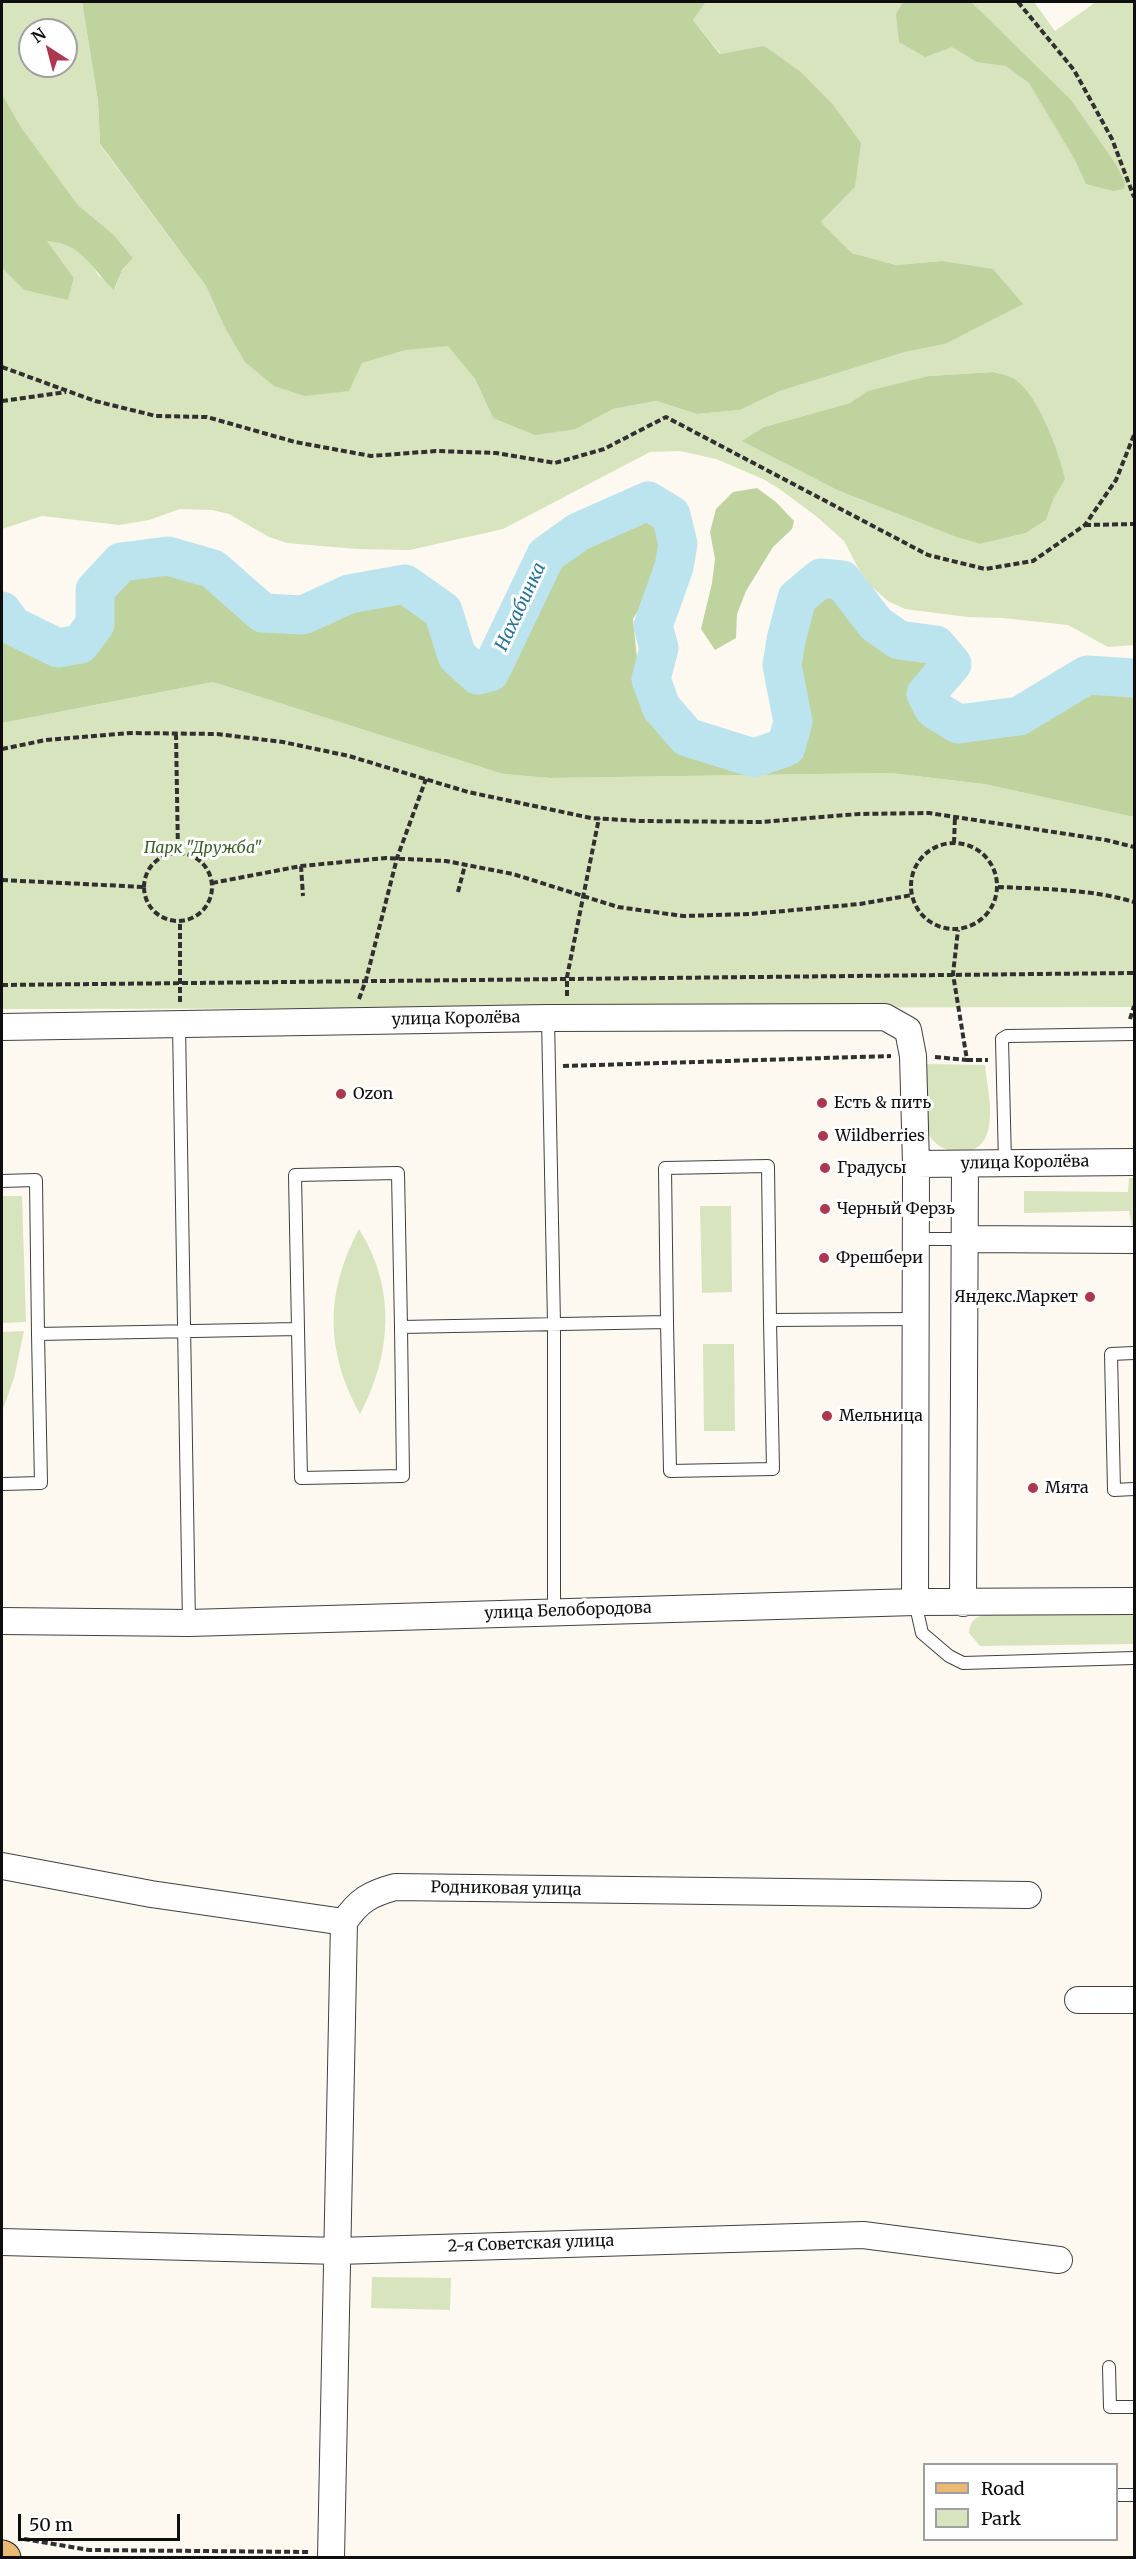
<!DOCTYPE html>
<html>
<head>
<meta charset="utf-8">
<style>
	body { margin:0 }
	#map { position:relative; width:1136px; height:2559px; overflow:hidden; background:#fdf9f1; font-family:Merriweather,serif }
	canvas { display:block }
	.frame { position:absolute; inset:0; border:3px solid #0e0e0e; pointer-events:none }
	.legend { position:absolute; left:923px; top:2463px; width:195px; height:78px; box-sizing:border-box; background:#fff; border:2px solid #9f9f9f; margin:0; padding:8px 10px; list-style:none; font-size:18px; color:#0e0e0e }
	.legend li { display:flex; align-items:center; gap:12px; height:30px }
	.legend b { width:30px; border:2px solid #9f9f9f }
	.north { position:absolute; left:18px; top:18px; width:60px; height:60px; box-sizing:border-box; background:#fff; border:2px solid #9f9f9f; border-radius:50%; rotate:324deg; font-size:16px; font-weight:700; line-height:24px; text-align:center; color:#0e0e0e }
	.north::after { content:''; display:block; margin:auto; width:21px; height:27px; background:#ae3750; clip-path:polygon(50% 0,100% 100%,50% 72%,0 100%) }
	.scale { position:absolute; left:18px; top:2514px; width:162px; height:27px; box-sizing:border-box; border:3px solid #0e0e0e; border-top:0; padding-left:8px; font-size:18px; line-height:21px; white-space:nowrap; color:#0e0e0e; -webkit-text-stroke:4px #fff; paint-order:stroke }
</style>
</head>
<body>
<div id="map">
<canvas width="1136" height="2559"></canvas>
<div class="frame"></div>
<ul class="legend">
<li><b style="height:8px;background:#e8ba76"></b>Road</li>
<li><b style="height:16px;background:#d8e4be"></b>Park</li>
</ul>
<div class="north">N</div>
<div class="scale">50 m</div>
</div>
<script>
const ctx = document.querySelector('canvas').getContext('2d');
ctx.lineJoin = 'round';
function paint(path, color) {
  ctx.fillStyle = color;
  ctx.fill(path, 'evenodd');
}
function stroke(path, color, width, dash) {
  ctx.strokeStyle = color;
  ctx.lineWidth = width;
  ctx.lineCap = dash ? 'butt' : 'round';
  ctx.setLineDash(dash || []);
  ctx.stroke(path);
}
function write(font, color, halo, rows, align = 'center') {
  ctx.font = font + ' Merriweather,serif';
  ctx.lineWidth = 6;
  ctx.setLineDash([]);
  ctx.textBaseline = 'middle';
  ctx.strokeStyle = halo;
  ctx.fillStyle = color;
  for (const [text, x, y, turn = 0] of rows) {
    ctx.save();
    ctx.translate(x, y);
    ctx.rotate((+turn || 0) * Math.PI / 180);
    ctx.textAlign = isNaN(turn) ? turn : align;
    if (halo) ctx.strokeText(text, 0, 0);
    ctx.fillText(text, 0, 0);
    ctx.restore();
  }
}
paint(new Path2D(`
	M 2,2 L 82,2 L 98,101 L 100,145 L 206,286 L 223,324 L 361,363 L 406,350 L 448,345 L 475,379 L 493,418 L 576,429 L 613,409 L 656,401 L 697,414 L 740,410 L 780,391 L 905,352 L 945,344 L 941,261 L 896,265 L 852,253 L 821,222 L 855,187 L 800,71 L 764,47 L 721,54 L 693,20 L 706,2 L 1034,2 L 1055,31 L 1096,2 L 1134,2 L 1134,645 L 1108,647 L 1068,625 L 1002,618 L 968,617 L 905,609 L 888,601 L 865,581 L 844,541 L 816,516 L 778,488 L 763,479 L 716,459 L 680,451 L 650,452 L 503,529 L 410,550 L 357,549 L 287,543 L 269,537 L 229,514 L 212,510 L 180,509 L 149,520 L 119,525 L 42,516 L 2,529 L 2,268 L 24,290 L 68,299 L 74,278 L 46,240 L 69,244 L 87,258 L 99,276 L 115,289 L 122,270 L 133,258 L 113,234 L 78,205 L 21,127 L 2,94 ZM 30,30 L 66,30 L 66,66 L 30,66 ZM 993,372 C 1000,374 1010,375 1016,380 C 1039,396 1059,452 1064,479 L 1054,498 L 1046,520 L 1026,533 L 980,544 L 956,537 L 837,490 L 743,441 L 764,427 L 850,403 L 929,376 Z
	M 213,682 L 503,774 L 550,778 L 890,773 L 984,784 L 1134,817 L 1134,1007 L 2,1009 L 2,723 Z
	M 927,1064 L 985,1065 C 987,1086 994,1113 987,1134 C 978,1162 933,1155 927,1129 C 923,1114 927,1081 927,1064 Z
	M 1129,1178 L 1134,1178 L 1134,1226 L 1132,1226 L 1129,1211 L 1024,1213 L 1024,1191 L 1128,1192 Z
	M 2,1196 L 22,1196 L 26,1322 L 2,1323 Z
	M 700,1206 L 731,1206 L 732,1292 L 702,1293 Z
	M 359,1229 C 396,1287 392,1354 360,1414 C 325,1351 325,1292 359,1229 Z
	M 24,1331 L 14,1378 L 2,1412 L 2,1332 Z
	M 734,1344 L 735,1431 L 704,1431 L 703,1344 Z
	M 1134,1613 L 1134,1644 L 980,1646 L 969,1633 C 970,1621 974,1618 986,1614 Z
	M 372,2277 L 451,2278 L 450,2310 L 371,2308 Z`), '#d8e4be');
paint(new Path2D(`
	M 82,2 L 706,2 L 693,20 L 720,54 L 764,46 L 800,71 L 834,106 L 861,143 L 855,187 L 821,222 L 852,253 L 896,265 L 941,261 L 993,269 L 1023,304 L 945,344 L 905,352 L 780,391 L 740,410 L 697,414 L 656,401 L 613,409 L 576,429 L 535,435 L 493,418 L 475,379 L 448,346 L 406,350 L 362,363 L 349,391 L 305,396 L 274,386 L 245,362 L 223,324 L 206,286 L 100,144 L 98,101 Z
	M 903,2 L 971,2 L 1071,100 L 1115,163 L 1125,182 L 1124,189 L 1113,191 L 1086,184 L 1074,158 L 1029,83 L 1006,66 L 977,62 L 952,47 L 925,57 L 899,42 L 896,14 Z
	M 2,94 L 21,127 L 78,205 L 113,234 L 133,258 L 122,270 L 114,290 C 90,268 83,243 47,241 L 74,278 L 68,300 L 24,290 L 2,268 Z
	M 993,372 C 1000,374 1010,375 1016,380 C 1039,396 1059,452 1065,479 L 1054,498 L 1046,520 L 1026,533 L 980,544 L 956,537 L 837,490 L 742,441 L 764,427 L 850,403 L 868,391 L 929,376 Z
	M 757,488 L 776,502 L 794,521 L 792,529 L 773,547 L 746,591 L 737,614 L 736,638 L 715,650 L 701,629 L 712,583 L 715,559 L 710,532 L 716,509 L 733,492 Z
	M 642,514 L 665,525 L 664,550 L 646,598 L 633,619 L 638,668 L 646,692 L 664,711 L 708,750 L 792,750 L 805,729 L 803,705 L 788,657 L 799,608 L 813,588 L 838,590 L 855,607 L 884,647 L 911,647 L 935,659 C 922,690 919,699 938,727 L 963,733 L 1014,726 L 1033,712 L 1082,693 L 1108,689 L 1134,698 L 1134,817 L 984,784 L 890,773 L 550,778 L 503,774 L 213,682 L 2,723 L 2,627 C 19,652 45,656 74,658 L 92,642 L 104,620 L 107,595 L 126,577 L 150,566 L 175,568 L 219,589 L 259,618 L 283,624 L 308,623 L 333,616 L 354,601 L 378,595 L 403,598 L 425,612 L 437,633 L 472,677 L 496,678 L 525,639 L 553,562 L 573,546 L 596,534 L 620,528 Z`), '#bfd39f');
stroke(new Path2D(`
	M 2,611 L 13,626 L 58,648 L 80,644 L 95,624 L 95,590 L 121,562 L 168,556 L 213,569 L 263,613 L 303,615 L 349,594 L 405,584 L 443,611 L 457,656 L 478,675 L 490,672 L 546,555 L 578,532 L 648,501 L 671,515 L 678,544 L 674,567 L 653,626 L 659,648 L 651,679 L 661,707 L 687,737 L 754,758 L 786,747 L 793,722 L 782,665 L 786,640 L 797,598 L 821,578 L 842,580 L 876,624 L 899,640 L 936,645 L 952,664 L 926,694 L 934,709 L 958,724 L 1019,716 L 1087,675 L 1134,678`), '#bce4ef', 39);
const lane = new Path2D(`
	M 548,1018 L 554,1324 L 554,1611
	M 179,1025 L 189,1623
	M 1005,1163 L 1002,1039 L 1007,1036 L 1134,1034
	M 2,1181 L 36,1180 L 38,1334 L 298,1329 L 295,1175 L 398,1173 L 401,1327 L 667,1322 L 665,1168 L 768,1166 L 770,1320 L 916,1319
	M 916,1239 L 964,1239
	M 667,1322 L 670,1471 L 773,1469 L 770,1320
	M 298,1329 L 301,1478 L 403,1476 L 401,1327
	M 1134,1353 L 1111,1354 L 1114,1490 L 1134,1489
	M 2,1484 L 41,1483 L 38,1334
	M 915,1602 L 922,1633 L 949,1656 L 963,1663 L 1134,1658
	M 1109,2367 L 1110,2407 L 1134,2407
	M 1116,2495 L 1134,2495`);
const street = new Path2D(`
	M 2,1027 L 548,1018 L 885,1017 L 908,1030 L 913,1056 L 916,1164 L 915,1602
	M 916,1164 L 1134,1162
	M 964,1239 L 1134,1240
	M 963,1603 L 965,1164
	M 2,1621 L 189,1623 L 915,1602 L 1134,1601
	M 2,1866 L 151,1894 L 344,1922 C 359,1900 370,1894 395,1887 L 1028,1895
	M 1078,2000 L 1134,2000
	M 2,2242 L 338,2251 L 863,2235 L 1059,2260
	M 331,2558 L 344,1922`);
const primary = new Path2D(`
	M 2,2557 L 4,2558`);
stroke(lane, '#414141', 14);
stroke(street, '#414141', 28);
stroke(primary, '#1f1f1f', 35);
stroke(new Path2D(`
	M 1018,2 L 1074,70 L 1112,139 L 1134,197
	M 2,367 L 95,401 L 156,416 L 207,417 L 295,442 L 371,456 L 436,451 L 496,453 L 555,463 L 604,449 L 666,417 L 928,555 L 985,569 L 1033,561 L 1085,525 L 1116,480 L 1134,435
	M 2,401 L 66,392
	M 1085,525 L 1134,524
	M 176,734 L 178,853
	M 2,749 L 46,740 L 131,733 L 217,734 L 283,742 L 349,756 L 468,792 L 591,818 L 640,821 L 761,822 L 859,814 L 929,813 L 1106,840 L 1134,847
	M911 886a43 43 0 1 1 86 0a43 43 0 1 1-86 0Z
	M 954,843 L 955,816
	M144 887a34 34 0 1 1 68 0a34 34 0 1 1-68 0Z
	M 301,866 L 303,896
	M 2,880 L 144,887
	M 212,883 L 301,866 L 386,858 L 446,861 L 513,874 L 618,907 L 683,916 L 751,914 L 860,904 L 912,895
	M 998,887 C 1043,889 1091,889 1134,902
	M 458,892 L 465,865
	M 2,985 L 1134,973
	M 567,996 L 567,977 L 599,818
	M 359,999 L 366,980 L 397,858 L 426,779
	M 180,1002 L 180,922
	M 1130,1019 L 1134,1006
	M 935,1057 L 967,1060 L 953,974 L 958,930
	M 967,1060 L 988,1060
	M 563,1066 L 891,1056
	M 24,2539 L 89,2550 L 309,2552`), '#303030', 4, [6, 3]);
stroke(lane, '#fff', 12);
stroke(street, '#fff', 26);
stroke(primary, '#e8ba76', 33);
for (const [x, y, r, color] of [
	[341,1094,6,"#ae3750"],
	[822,1103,6,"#ae3750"],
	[823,1136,6,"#ae3750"],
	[825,1168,6,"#ae3750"],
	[825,1209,6,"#ae3750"],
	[824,1258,6,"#ae3750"],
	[1090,1297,6,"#ae3750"],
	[827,1416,6,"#ae3750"],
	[1033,1488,6,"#ae3750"]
]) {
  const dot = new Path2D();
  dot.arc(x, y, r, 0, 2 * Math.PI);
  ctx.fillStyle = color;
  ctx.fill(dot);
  stroke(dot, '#fff', 2);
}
write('italic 16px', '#3b5e26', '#fff', [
	["Парк \"Дружба\"",203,848]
]);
write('16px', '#0e0e0e', '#fff', [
	["улица Королёва",456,1019,-1],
	["улица Королёва",1025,1163,-1],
	["улица Белобородова",568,1611,-2],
	["Родниковая улица",506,1889,1],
	["2-я Советская улица",531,2244,-2]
]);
write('16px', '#0e0e0e', '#fff', [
	["Ozon",353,1094],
	["Есть & пить",834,1103],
	["Wildberries",835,1136],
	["Градусы",837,1168],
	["Черный Ферзь",837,1209],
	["Фрешбери",836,1258],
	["Яндекс.Маркет",1078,1297,"right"],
	["Мельница",839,1416],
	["Мята",1045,1488]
], 'left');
write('italic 18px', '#267491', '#fff', [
	["Нахабинка",521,607,-65]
]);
</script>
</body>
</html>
